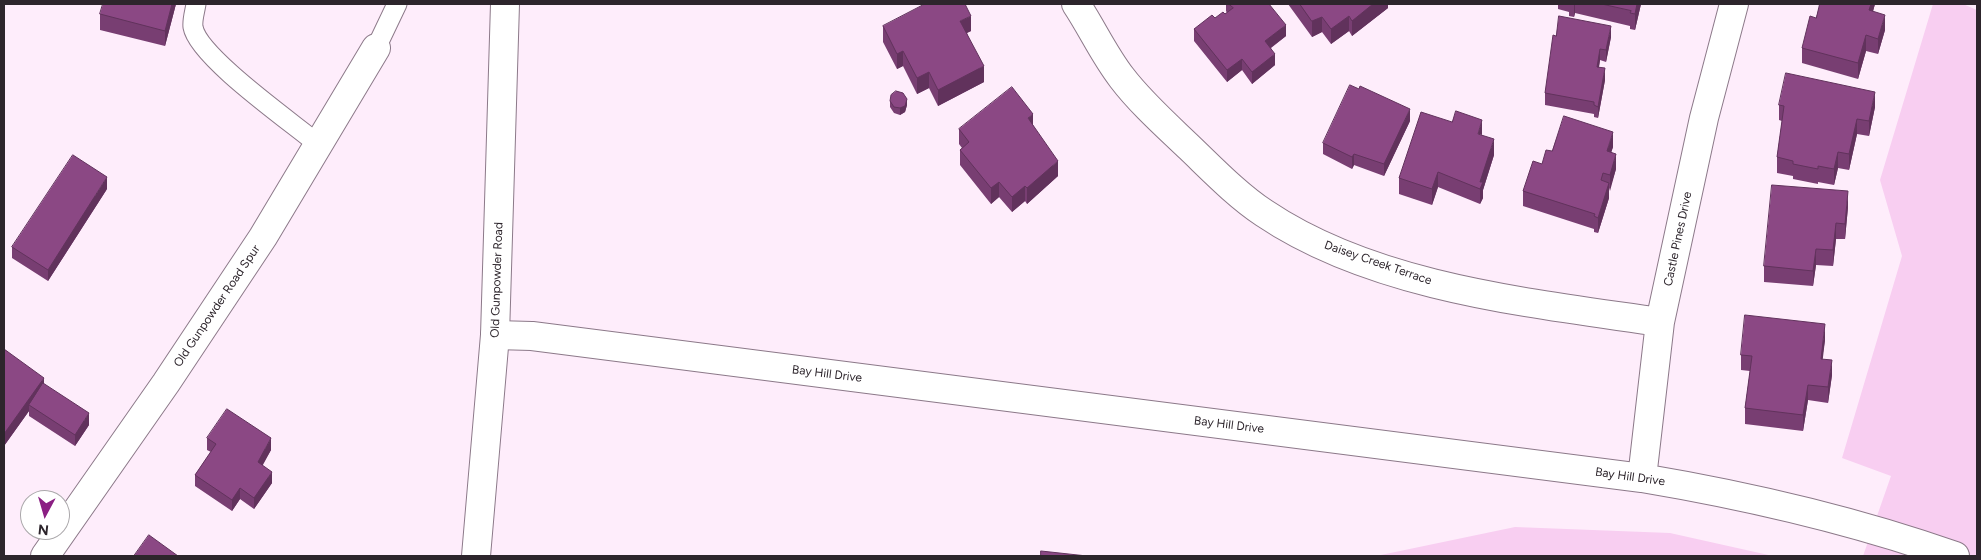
<!DOCTYPE html>
<html>
<head>
<meta charset="utf-8">
<style>
	body { margin:0 }
	#map { position:relative; width:1981px; height:560px; overflow:hidden; background:#feedfb; font-family:Figtree,sans-serif }
	canvas { display:block }
	.frame { position:absolute; inset:0; border:5px solid #2d252c; pointer-events:none }
	.north { position:absolute; left:20px; top:490px; width:50px; height:50px; box-sizing:border-box; background:#fff; border:1px solid #aba8ab; border-radius:50%; rotate:186deg; font-size:14px; font-weight:700; line-height:20px; text-align:center; color:#2d252c }
	.north::after { content:''; display:block; margin:auto; width:18px; height:22px; background:#8b1f83; clip-path:polygon(50% 0,100% 100%,50% 72%,0 100%) }
</style>
</head>
<body>
<div id="map">
<canvas width="1981" height="560"></canvas>
<div class="frame"></div>
<div class="north">N</div>
</div>
<script>
const ctx = document.querySelector('canvas').getContext('2d');
ctx.lineJoin = 'round';
function paint(path, color) {
  ctx.fillStyle = color;
  ctx.fill(path, 'evenodd');
}
function stroke(path, color, width, dash) {
  ctx.strokeStyle = color;
  ctx.lineWidth = width;
  ctx.lineCap = dash ? 'butt' : 'round';
  ctx.setLineDash(dash || []);
  ctx.stroke(path);
}
function write(font, color, halo, rows, align = 'center') {
  ctx.font = font + ' Figtree,sans-serif';
  ctx.lineWidth = 5;
  ctx.setLineDash([]);
  ctx.textBaseline = 'middle';
  ctx.strokeStyle = halo;
  ctx.fillStyle = color;
  for (const [text, x, y, turn = 0] of rows) {
    ctx.save();
    ctx.translate(x, y);
    ctx.rotate((+turn || 0) * Math.PI / 180);
    ctx.textAlign = isNaN(turn) ? turn : align;
    if (halo) ctx.strokeText(text, 0, 0);
    ctx.fillText(text, 0, 0);
    ctx.restore();
  }
}
paint(new Path2D(`
	M 1933,4 L 1963,4 L 1977,10 L 1977,556 L 1863,556 L 1891,476 L 1842,458 L 1902,256 L 1880,180 Z
	M 1515,527 L 1670,533 L 1773,556 L 1376,556 Z`), '#f8cef1');
const service = new Path2D(`
	M 196,4 C 195,11 192,20 193,27 C 198,57 293,123 319,145
	M 376,48 L 397,4`);
const minor = new Path2D(`
	M 1076,4 C 1092,28 1104,55 1122,78 C 1141,103 1167,126 1190,148 C 1213,170 1237,195 1264,213 C 1375,288 1531,303 1660,322
	M 495,335 L 532,336 L 1642,478 C 1749,496 1853,520 1955,556
	M 1642,478 L 1660,322 L 1704,118 L 1734,4
	M 45,556 L 166,383 L 263,237 L 376,48`);
const secondary = new Path2D(`
	M 476,556 L 495,335 L 505,4`);
stroke(service, '#8c7989', 21);
stroke(minor, '#8c7989', 30);
stroke(secondary, '#8c7989', 30);
stroke(service, '#fff', 19);
stroke(minor, '#fff', 28);
stroke(secondary, '#fff', 28);
paint(new Path2D(`
	M 176,4 L 165,46 L 100,30 L 100,14 Z
	M 1226,4 L 1269,4 L 1286,36 L 1271,48 L 1275,65 L 1252,84 L 1242,70 L 1227,82 L 1194,41 L 1194,29 L 1215,18 L 1227,13 L 1226,11 Z
	M 1288,4 L 1388,4 L 1388,8 L 1352,36 L 1349,31 L 1331,44 L 1322,32 L 1312,37 Z
	M 1558,4 L 1641,4 L 1635,30 L 1630,29 L 1630,26 L 1575,13 L 1574,17 L 1569,16 L 1569,12 L 1558,9 Z
	M 1820,4 L 1875,4 L 1873,11 L 1885,30 L 1878,54 L 1866,51 L 1858,79 L 1802,63 L 1802,48 L 1816,18 Z
	M 883,26 L 971,31 L 967,33 L 984,82 L 938,106 L 929,88 L 917,94 L 903,66 L 897,69 L 883,42 Z
	M 1556,36 L 1611,37 L 1606,62 L 1600,60 L 1599,67 L 1605,80 L 1598,118 L 1594,117 L 1594,114 L 1545,105 L 1545,93 Z
	M 890,101 L 907,105 L 905,112 L 900,115 L 894,113 L 890,107 Z
	M 1779,105 L 1875,107 L 1869,136 L 1857,134 L 1849,170 L 1838,168 L 1834,185 L 1818,182 L 1818,184 L 1793,179 L 1793,176 L 1777,173 L 1777,157 L 1782,121 L 1779,120 Z
	M 1410,121 L 1384,176 L 1354,165 L 1352,169 L 1323,154 L 1323,143 Z
	M 1033,125 L 1058,176 L 1027,204 L 1025,201 L 1012,212 L 999,197 L 991,204 L 960,165 L 960,150 L 962,148 L 959,144 L 959,129 Z
	M 1482,135 L 1494,155 L 1483,190 L 1483,198 L 1480,204 L 1438,187 L 1432,205 L 1399,194 L 1399,178 Z
	M 1613,147 L 1611,152 L 1616,169 L 1609,191 L 1609,198 L 1598,233 L 1594,232 L 1594,229 L 1523,206 L 1523,191 L 1552,151 Z
	M 107,189 L 48,281 L 12,258 L 12,247 Z
	M 1848,207 L 1845,239 L 1836,239 L 1833,266 L 1816,265 L 1813,286 L 1764,282 L 1764,266 Z
	M 1825,340 L 1822,359 L 1832,375 L 1828,403 L 1808,400 L 1803,431 L 1745,424 L 1745,408 L 1750,371 L 1741,370 L 1741,355 Z
	M 4,349 L 89,425 L 75,446 L 29,416 L 29,411 L 4,446 Z
	M 207,438 L 271,450 L 262,465 L 272,483 L 254,509 L 240,499 L 232,511 L 195,486 L 195,475 L 211,452 L 207,450 Z`), '#783e72');
paint(new Path2D(`
	M 172,4 L 176,4 L 165,46 L 165,31 Z
	M 1373,4 L 1388,4 L 1388,8 L 1352,36 L 1352,21 Z
	M 1574,4 L 1575,4 L 1575,13 L 1574,17 Z
	M 1637,4 L 1641,4 L 1635,30 L 1635,14 Z
	M 1871,4 L 1875,4 L 1869,26 L 1869,10 Z
	M 1885,15 L 1885,30 L 1878,54 L 1878,39 Z
	M 971,16 L 971,31 L 960,36 L 960,21 Z
	M 1349,16 L 1349,31 L 1331,44 L 1331,29 Z
	M 1322,17 L 1322,32 L 1312,37 L 1312,21 Z
	M 1286,25 L 1286,36 L 1265,52 L 1265,41 Z
	M 1611,26 L 1611,37 L 1606,62 L 1606,50 Z
	M 1866,35 L 1866,51 L 1858,79 L 1858,63 Z
	M 1600,49 L 1600,60 L 1597,78 L 1597,67 Z
	M 903,51 L 903,66 L 897,69 L 897,54 Z
	M 1275,54 L 1275,65 L 1252,84 L 1252,72 Z
	M 1242,59 L 1242,70 L 1227,82 L 1227,70 Z
	M 984,66 L 984,82 L 938,106 L 938,90 Z
	M 1605,68 L 1605,80 L 1598,118 L 1598,107 Z
	M 929,72 L 929,88 L 917,94 L 917,78 Z
	M 1875,92 L 1875,107 L 1869,136 L 1869,121 Z
	M 907,99 L 907,105 L 905,112 L 900,115 L 900,108 Z
	M 1410,109 L 1410,121 L 1384,176 L 1384,164 Z
	M 1033,114 L 1033,129 L 1028,118 Z
	M 1857,119 L 1857,134 L 1849,170 L 1849,154 Z
	M 1482,120 L 1482,135 L 1478,134 Z
	M 1613,132 L 1613,147 L 1607,166 L 1607,151 Z
	M 1494,139 L 1494,155 L 1483,190 L 1483,198 L 1480,204 L 1480,182 Z
	M 1838,152 L 1838,168 L 1834,185 L 1834,169 Z
	M 1354,154 L 1354,165 L 1352,169 L 1352,157 Z
	M 1616,154 L 1616,169 L 1610,191 L 1610,175 Z
	M 1058,161 L 1058,176 L 1027,204 L 1027,188 Z
	M 1438,172 L 1438,187 L 1432,205 L 1432,189 Z
	M 107,177 L 107,189 L 48,281 L 48,270 Z
	M 999,182 L 999,197 L 991,204 L 991,188 Z
	M 1609,183 L 1609,198 L 1598,233 L 1598,218 Z
	M 1025,186 L 1025,201 L 1012,212 L 1012,197 Z
	M 1848,191 L 1848,207 L 1845,239 L 1845,224 Z
	M 1836,223 L 1836,239 L 1833,266 L 1833,250 Z
	M 1816,249 L 1816,265 L 1813,286 L 1813,271 Z
	M 1825,324 L 1825,340 L 1821,374 L 1821,359 Z
	M 1832,360 L 1832,375 L 1828,403 L 1828,387 Z
	M 44,378 L 44,390 L 29,405 L 29,411 L 4,446 L 4,434 Z
	M 1808,385 L 1808,400 L 1803,431 L 1803,415 Z
	M 89,413 L 89,425 L 75,446 L 75,435 Z
	M 271,438 L 271,450 L 258,474 L 258,462 Z
	M 272,472 L 272,483 L 254,509 L 254,498 Z
	M 240,488 L 240,499 L 232,511 L 232,500 Z`), '#61325c');
const building = new Path2D(`
	M 103,4 L 172,4 L 165,31 L 100,14 Z
	M 925,4 L 965,4 L 971,16 L 960,21 L 984,66 L 938,90 L 929,72 L 917,78 L 903,51 L 897,54 L 883,26 Z
	M 1229,4 L 1269,4 L 1286,25 L 1265,41 L 1275,54 L 1252,72 L 1242,59 L 1227,70 L 1194,29 L 1212,15 L 1215,18 L 1223,12 L 1225,14 L 1233,8 Z
	M 1300,4 L 1373,4 L 1352,21 L 1349,16 L 1331,29 L 1322,17 L 1312,21 Z
	M 1602,4 L 1637,4 L 1635,14 L 1630,13 L 1631,11 Z
	M 1820,4 L 1871,4 L 1869,10 L 1885,15 L 1878,39 L 1866,35 L 1858,63 L 1802,48 L 1810,16 L 1816,18 Z
	M 1559,16 L 1611,26 L 1606,50 L 1600,49 L 1597,67 L 1605,68 L 1598,107 L 1594,105 L 1594,102 L 1545,93 L 1553,35 L 1556,36 Z
	M 1786,73 L 1875,92 L 1869,121 L 1857,119 L 1849,154 L 1838,152 L 1834,169 L 1818,166 L 1818,169 L 1793,164 L 1793,161 L 1777,157 L 1784,106 L 1779,105 Z
	M 1350,85 L 1359,89 L 1360,86 L 1410,109 L 1384,164 L 1354,154 L 1352,157 L 1323,143 Z
	M 1012,87 L 1033,114 L 1028,118 L 1058,161 L 1027,188 L 1025,186 L 1012,197 L 999,182 L 991,188 L 960,150 L 969,142 L 959,129 Z
	M 896,91 L 903,93 L 907,99 L 905,106 L 900,108 L 894,107 L 890,101 L 891,95 Z
	M 1456,111 L 1482,120 L 1478,134 L 1494,139 L 1480,182 L 1483,182 L 1480,189 L 1438,172 L 1432,189 L 1399,178 L 1421,112 L 1452,122 Z
	M 1564,116 L 1613,132 L 1607,151 L 1616,154 L 1610,175 L 1603,173 L 1601,180 L 1609,183 L 1598,218 L 1594,216 L 1595,214 L 1523,191 L 1533,161 L 1542,164 L 1546,150 L 1552,151 Z
	M 73,155 L 107,177 L 48,270 L 12,247 Z
	M 1772,185 L 1848,191 L 1845,224 L 1836,223 L 1833,250 L 1816,249 L 1813,271 L 1764,266 Z
	M 1745,315 L 1825,324 L 1821,359 L 1832,360 L 1828,387 L 1808,385 L 1803,415 L 1745,408 L 1752,356 L 1741,355 Z
	M 4,349 L 44,378 L 4,434 Z
	M 43,383 L 89,413 L 75,435 L 29,405 Z
	M 227,409 L 271,438 L 258,462 L 272,472 L 254,498 L 240,488 L 232,500 L 195,475 L 216,444 L 207,438 Z
	M 149,535 L 178,556 L 134,556 Z
	M 1041,551 L 1087,556 L 1041,556 Z`);
paint(building, '#8b4884');
stroke(building, '#61325c', 1);
write('12px', '#2d252c', '#fff', [
	["Castle Pines Drive",1678,239,-78],
	["Daisey Creek Terrace",1378,263,19],
	["Old Gunpowder Road",497,280,-88],
	["Old Gunpowder Road Spur",217,306,-56],
	["Bay Hill Drive",827,374,7],
	["Bay Hill Drive",1229,425,7],
	["Bay Hill Drive",1630,477,8]
]);
</script>
</body>
</html>
